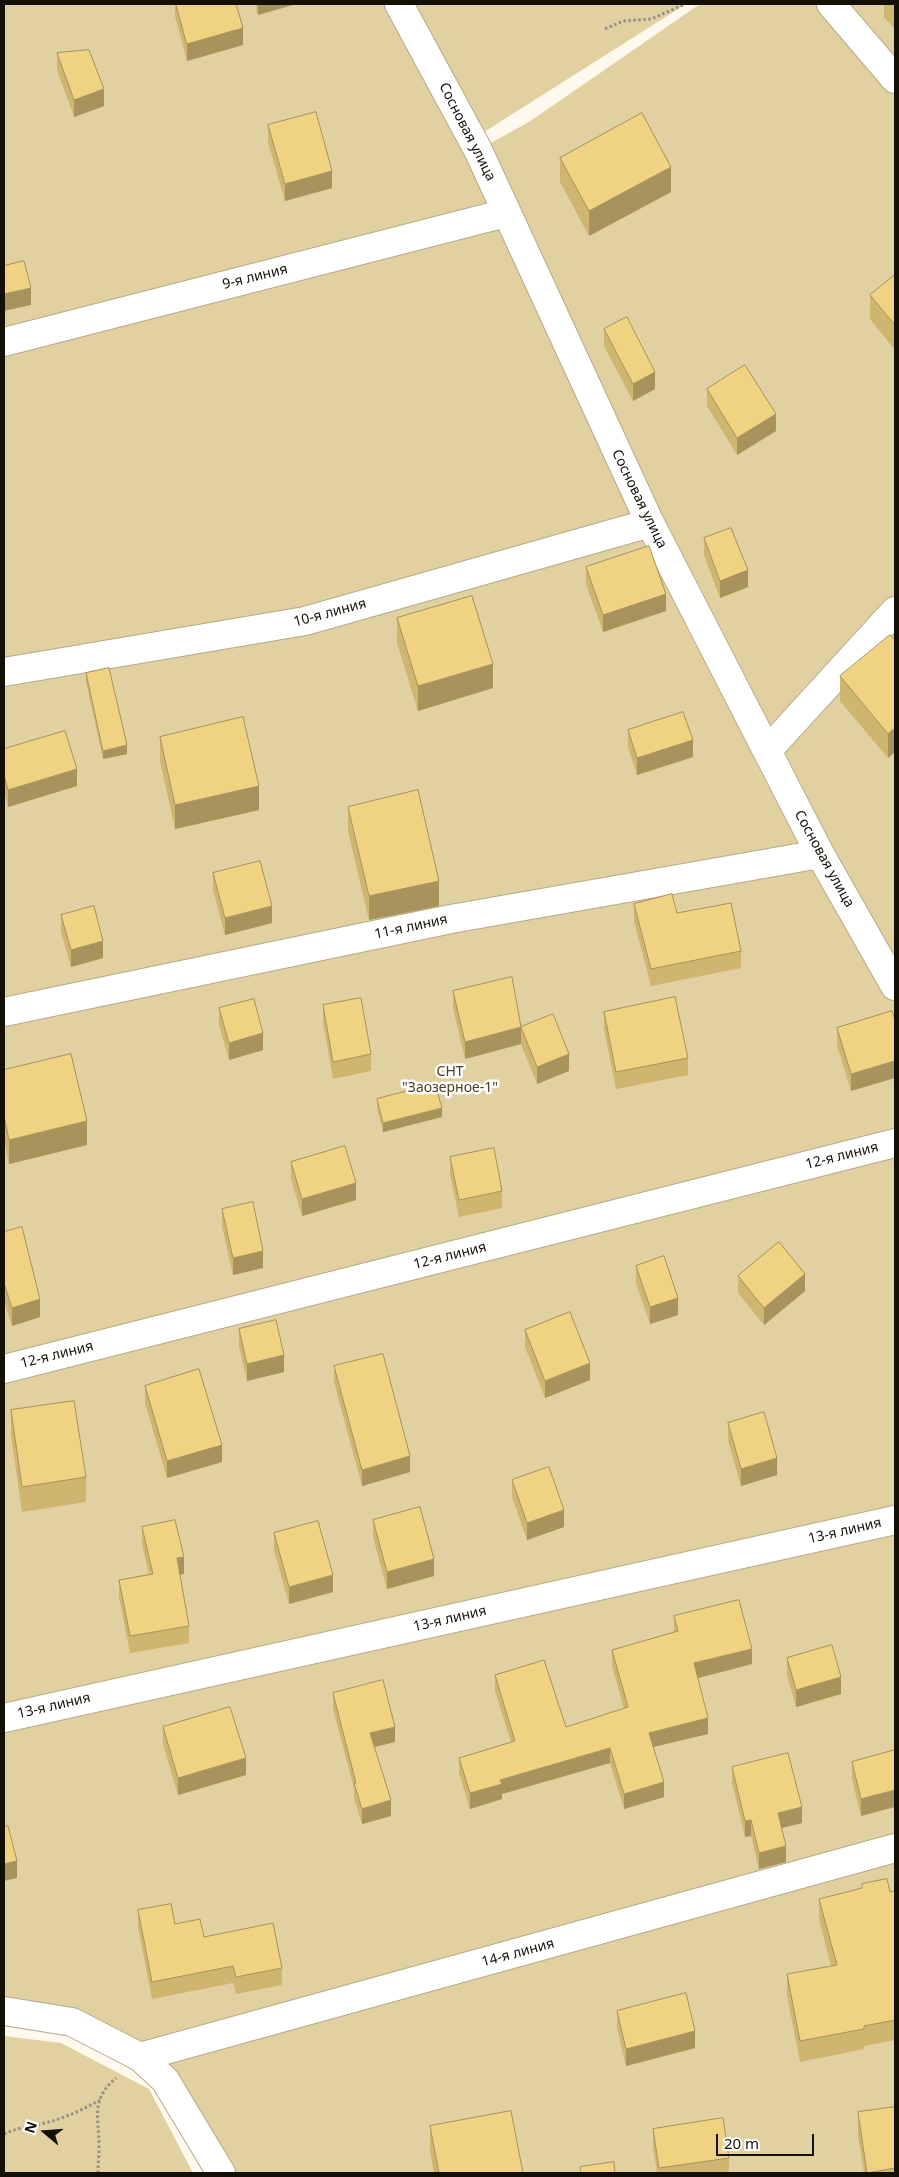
<!DOCTYPE html>
<html>
<head>
<meta charset="utf-8">
<style>
	body { margin:0 }
	#map { position:relative; width:899px; height:2177px; overflow:hidden; background:#fef9ec; font-family:"Noto Sans",sans-serif }
	canvas { display:block }
	.frame { position:absolute; inset:0; border:5px solid #141005; pointer-events:none }
	.north { position:absolute; left:20px; top:2107px; width:50px; height:50px; -webkit-text-stroke:4px #fff; paint-order:stroke; rotate:288deg; font-size:14px; font-weight:700; line-height:20px; text-align:center; color:#141005 }
	.north::after { content:''; display:block; margin:auto; width:18px; height:22px; background:#141005; clip-path:polygon(50% 0,100% 100%,50% 72%,0 100%) }
	.scale { position:absolute; left:716px; top:2134px; width:98px; height:22px; box-sizing:border-box; border:2px solid #141005; border-top:0; padding-left:6px; font-size:15px; line-height:18px; white-space:nowrap; color:#141005; -webkit-text-stroke:4px #fff; paint-order:stroke }
</style>
</head>
<body>
<div id="map">
<canvas width="899" height="2177"></canvas>
<div class="frame"></div>
<div class="north">N</div>
<div class="scale">20 m</div>
</div>
<script>
const ctx = document.querySelector('canvas').getContext('2d');
ctx.lineJoin = 'round';
function paint(path, color) {
  ctx.fillStyle = color;
  ctx.fill(path, 'evenodd');
}
function stroke(path, color, width, dash) {
  ctx.strokeStyle = color;
  ctx.lineWidth = width;
  ctx.lineCap = dash ? 'butt' : 'round';
  ctx.setLineDash(dash || []);
  ctx.stroke(path);
}
function write(font, color, halo, rows, align = 'center') {
  ctx.font = font + ' "Noto Sans",sans-serif';
  ctx.lineWidth = 5;
  ctx.setLineDash([]);
  ctx.textBaseline = 'middle';
  ctx.strokeStyle = halo;
  ctx.fillStyle = color;
  for (const [text, x, y, turn = 0] of rows) {
    ctx.save();
    ctx.translate(x, y);
    ctx.rotate((+turn || 0) * Math.PI / 180);
    ctx.textAlign = isNaN(turn) ? turn : align;
    if (halo) ctx.strokeText(text, 0, 0);
    ctx.fillText(text, 0, 0);
    ctx.restore();
  }
}
paint(new Path2D(`
	M 4,4 L 399,4 L 478,150 L 529,122 L 700,4 L 895,4 L 895,2173 L 221,2173 L 140,2057 L 4,2011 Z
	M 411,4 L 686,4 L 481,134 Z
	M 4,2036 L 61,2043 L 149,2089 L 193,2173 L 4,2173 Z`), '#e1d0a0');
const minor = new Path2D(`
	M 399,4 L 478,150 L 650,523 L 820,854 L 895,986
	M 831,4 L 895,79
	M 4,342 L 506,213
	M 4,672 L 305,621 L 650,523
	M 767,751 L 895,611
	M 4,1012 L 451,919 L 820,854
	M 4,1369 L 895,1143
	M 4,1718 L 895,1520
	M 4,2011 L 72,2022 L 140,2057 L 165,2080 L 221,2173
	M 140,2057 L 895,1848`);
stroke(minor, '#b5aa8a', 30);
stroke(new Path2D(`
	M 605,29 L 623,21 L 651,19 L 685,4
	M 4,2134 C 19,2127 34,2126 49,2122 C 67,2117 84,2109 100,2100
	M 98,2173 C 98,2164 99,2155 99,2146 C 99,2118 90,2100 116,2078`), '#969185', 3, [2.5, 2.5]);
stroke(minor, '#fff', 28);
paint(new Path2D(`
	M 175,4 L 236,4 L 243,45 L 187,61 L 175,16 Z
	M 255,4 L 296,4 L 258,15 Z
	M 884,4 L 895,4 L 895,29 L 884,17 Z
	M 57,53 L 104,106 L 74,117 L 57,70 Z
	M 268,125 L 332,188 L 285,201 L 268,142 Z
	M 560,158 L 671,192 L 589,236 L 560,182 Z
	M 895,275 L 895,350 L 870,319 L 870,295 Z
	M 604,329 L 655,389 L 633,401 L 604,346 Z
	M 707,389 L 776,431 L 737,455 L 707,406 Z
	M 704,538 L 748,587 L 720,598 L 704,555 Z
	M 586,567 L 666,611 L 603,632 L 586,584 Z
	M 397,618 L 493,688 L 418,711 L 397,643 Z
	M 895,640 L 895,752 L 888,758 L 840,701 L 840,676 Z
	M 86,673 L 127,754 L 103,759 L 86,682 Z
	M 628,730 L 693,757 L 637,775 L 628,747 Z
	M 160,737 L 259,810 L 175,829 L 160,761 Z
	M 4,749 L 77,786 L 8,807 L 4,792 Z
	M 348,807 L 439,906 L 369,920 L 348,831 Z
	M 213,873 L 272,923 L 225,935 L 213,890 Z
	M 634,904 L 677,913 L 741,951 L 741,968 L 651,986 L 634,921 Z
	M 61,915 L 103,958 L 71,967 L 61,932 Z
	M 453,991 L 521,1027 L 569,1071 L 537,1084 L 521,1044 L 465,1059 L 453,1008 Z
	M 323,1005 L 371,1054 L 371,1071 L 333,1079 L 323,1022 Z
	M 219,1008 L 263,1050 L 229,1060 L 219,1025 Z
	M 892,1011 L 851,1091 L 837,1045 L 837,1028 Z
	M 604,1012 L 688,1058 L 688,1075 L 616,1089 L 604,1029 Z
	M 4,1070 L 87,1145 L 9,1164 L 4,1140 Z
	M 377,1099 L 442,1117 L 383,1132 L 377,1108 Z
	M 450,1157 L 502,1191 L 502,1208 L 459,1217 L 450,1174 Z
	M 291,1162 L 356,1200 L 302,1216 L 291,1179 Z
	M 222,1209 L 263,1268 L 233,1275 L 222,1226 Z
	M 4,1232 L 40,1317 L 12,1326 L 4,1301 Z
	M 636,1266 L 678,1315 L 650,1324 L 636,1283 Z
	M 738,1276 L 805,1291 L 764,1325 L 738,1293 Z
	M 239,1329 L 284,1372 L 247,1381 L 239,1346 Z
	M 525,1330 L 590,1380 L 545,1398 L 525,1347 Z
	M 334,1366 L 410,1472 L 362,1486 L 334,1382 Z
	M 145,1386 L 222,1462 L 167,1478 L 145,1403 Z
	M 11,1410 L 86,1477 L 86,1502 L 22,1512 L 11,1435 Z
	M 728,1423 L 777,1475 L 741,1486 L 728,1440 Z
	M 512,1480 L 564,1527 L 527,1540 L 512,1497 Z
	M 373,1520 L 434,1576 L 387,1589 L 373,1537 Z
	M 142,1527 L 184,1574 L 180,1574 L 189,1626 L 189,1643 L 130,1653 L 119,1597 L 119,1580 L 149,1574 L 142,1544 Z
	M 274,1533 L 333,1592 L 289,1604 L 274,1550 Z
	M 674,1616 L 752,1664 L 698,1678 L 708,1734 L 653,1747 L 664,1797 L 624,1809 L 610,1763 L 502,1794 L 502,1799 L 470,1809 L 459,1773 L 459,1758 L 511,1742 L 495,1691 L 495,1675 L 566,1727 L 624,1709 L 612,1665 L 612,1650 L 674,1632 Z
	M 787,1658 L 841,1694 L 796,1707 L 787,1675 Z
	M 333,1693 L 395,1742 L 374,1747 L 391,1816 L 362,1824 L 354,1798 L 354,1788 L 333,1709 Z
	M 163,1727 L 246,1775 L 178,1795 L 163,1744 Z
	M 895,1750 L 861,1816 L 852,1779 L 852,1762 Z
	M 732,1767 L 802,1823 L 781,1828 L 786,1862 L 759,1869 L 751,1836 L 745,1837 L 732,1783 Z
	M 862,1884 L 890,1892 L 895,1891 L 895,2040 L 864,2046 L 864,2049 L 800,2062 L 787,1995 L 787,1974 L 831,1966 L 819,1919 L 819,1899 L 862,1888 Z
	M 138,1910 L 175,1924 L 204,1937 L 282,1968 L 282,1985 L 236,1994 L 233,1983 L 152,1999 L 138,1927 Z
	M 617,2011 L 695,2048 L 626,2066 L 617,2028 Z
	M 895,2107 L 895,2173 L 864,2173 L 858,2136 L 858,2112 Z
	M 430,2126 L 523,2173 L 434,2173 L 430,2151 Z
	M 653,2129 L 729,2158 L 729,2173 L 657,2173 L 653,2146 Z`), '#ceb570');
paint(new Path2D(`
	M 258,4 L 296,4 L 258,15 Z
	M 243,28 L 243,45 L 187,61 L 187,44 Z
	M 104,89 L 104,106 L 74,117 L 74,100 Z
	M 671,167 L 671,192 L 589,236 L 589,211 Z
	M 332,171 L 332,188 L 285,201 L 285,184 Z
	M 31,288 L 31,305 L 4,311 L 4,294 Z
	M 655,372 L 655,389 L 633,401 L 633,384 Z
	M 776,414 L 776,431 L 737,455 L 737,438 Z
	M 748,570 L 748,587 L 720,598 L 720,581 Z
	M 666,594 L 666,611 L 603,632 L 603,615 Z
	M 493,664 L 493,688 L 418,711 L 418,686 Z
	M 895,728 L 895,752 L 888,758 L 888,734 Z
	M 693,740 L 693,757 L 637,775 L 637,758 Z
	M 127,745 L 127,754 L 103,759 L 103,751 Z
	M 77,769 L 77,786 L 8,807 L 8,790 Z
	M 259,786 L 259,810 L 175,829 L 175,805 Z
	M 439,881 L 439,906 L 369,920 L 369,896 Z
	M 272,906 L 272,923 L 225,935 L 225,918 Z
	M 103,941 L 103,958 L 71,967 L 71,950 Z
	M 521,1027 L 521,1044 L 465,1059 L 465,1042 Z
	M 263,1033 L 263,1050 L 229,1060 L 229,1043 Z
	M 569,1054 L 569,1071 L 537,1084 L 537,1067 Z
	M 895,1061 L 895,1078 L 851,1091 L 851,1074 Z
	M 442,1108 L 442,1117 L 383,1132 L 383,1123 Z
	M 87,1121 L 87,1145 L 9,1164 L 9,1140 Z
	M 356,1183 L 356,1200 L 302,1216 L 302,1199 Z
	M 263,1251 L 263,1268 L 233,1275 L 233,1258 Z
	M 805,1274 L 805,1291 L 764,1325 L 764,1308 Z
	M 678,1298 L 678,1315 L 650,1324 L 650,1307 Z
	M 40,1299 L 40,1317 L 12,1326 L 12,1308 Z
	M 284,1355 L 284,1372 L 247,1381 L 247,1364 Z
	M 590,1363 L 590,1380 L 545,1398 L 545,1381 Z
	M 222,1445 L 222,1462 L 167,1478 L 167,1461 Z
	M 410,1456 L 410,1472 L 362,1486 L 362,1470 Z
	M 777,1458 L 777,1475 L 741,1486 L 741,1469 Z
	M 564,1510 L 564,1527 L 527,1540 L 527,1523 Z
	M 184,1557 L 184,1574 L 177,1575 L 177,1558 Z
	M 434,1559 L 434,1576 L 387,1589 L 387,1572 Z
	M 333,1575 L 333,1592 L 289,1604 L 289,1587 Z
	M 752,1649 L 752,1664 L 694,1679 L 694,1663 Z
	M 841,1677 L 841,1694 L 796,1707 L 796,1690 Z
	M 708,1718 L 708,1734 L 649,1748 L 649,1733 Z
	M 395,1727 L 395,1742 L 370,1748 L 370,1733 Z
	M 610,1748 L 610,1763 L 502,1794 L 502,1799 L 470,1809 L 470,1793 L 500,1780 Z
	M 246,1758 L 246,1775 L 178,1795 L 178,1778 Z
	M 664,1782 L 664,1797 L 624,1809 L 624,1794 Z
	M 895,1790 L 895,1807 L 861,1816 L 861,1799 Z
	M 391,1800 L 391,1816 L 362,1824 L 362,1809 Z
	M 802,1807 L 802,1823 L 778,1829 L 778,1813 Z
	M 751,1820 L 751,1836 L 745,1837 L 745,1821 Z
	M 786,1846 L 786,1862 L 759,1869 L 759,1853 Z
	M 17,1861 L 17,1878 L 4,1881 L 4,1864 Z
	M 695,2031 L 695,2048 L 626,2066 L 626,2049 Z`), '#a7935b');
const building = new Path2D(`
	M 176,4 L 236,4 L 243,28 L 187,44 Z
	M 89,50 L 104,89 L 74,100 L 57,53 Z
	M 316,112 L 332,171 L 285,184 L 268,125 Z
	M 642,113 L 671,167 L 589,211 L 560,158 Z
	M 24,261 L 31,288 L 4,294 L 4,266 Z
	M 895,275 L 895,325 L 870,295 Z
	M 627,317 L 655,372 L 633,384 L 604,329 Z
	M 745,365 L 776,414 L 737,438 L 707,389 Z
	M 731,528 L 748,570 L 720,581 L 704,538 Z
	M 649,546 L 666,594 L 603,615 L 586,567 Z
	M 472,596 L 493,664 L 418,686 L 397,618 Z
	M 890,635 L 895,640 L 895,728 L 888,734 L 840,676 Z
	M 109,668 L 127,745 L 103,751 L 86,673 Z
	M 683,712 L 693,740 L 637,758 L 628,730 Z
	M 243,717 L 259,786 L 175,805 L 160,737 Z
	M 65,731 L 77,769 L 8,790 L 4,775 L 4,749 Z
	M 418,790 L 439,881 L 369,896 L 348,807 Z
	M 260,861 L 272,906 L 225,918 L 213,873 Z
	M 672,894 L 677,913 L 731,903 L 741,951 L 651,969 L 634,904 Z
	M 94,906 L 103,941 L 71,950 L 61,915 Z
	M 512,977 L 521,1027 L 465,1042 L 453,991 Z
	M 675,997 L 688,1058 L 616,1072 L 604,1012 Z
	M 361,998 L 371,1054 L 333,1062 L 323,1005 Z
	M 254,999 L 263,1033 L 229,1043 L 219,1008 Z
	M 892,1011 L 895,1020 L 895,1061 L 851,1074 L 837,1028 Z
	M 553,1014 L 569,1054 L 537,1067 L 521,1027 Z
	M 71,1054 L 87,1121 L 9,1140 L 4,1116 L 4,1070 Z
	M 435,1084 L 442,1108 L 383,1123 L 377,1099 Z
	M 345,1146 L 356,1183 L 302,1199 L 291,1162 Z
	M 494,1148 L 502,1191 L 459,1200 L 450,1157 Z
	M 253,1202 L 263,1251 L 233,1258 L 222,1209 Z
	M 22,1227 L 40,1299 L 12,1308 L 4,1283 L 4,1232 Z
	M 779,1242 L 805,1274 L 764,1308 L 738,1276 Z
	M 664,1256 L 678,1298 L 650,1307 L 636,1266 Z
	M 570,1312 L 590,1363 L 545,1381 L 525,1330 Z
	M 276,1320 L 284,1355 L 247,1364 L 239,1329 Z
	M 383,1354 L 410,1456 L 362,1470 L 334,1366 Z
	M 199,1369 L 222,1445 L 167,1461 L 145,1386 Z
	M 74,1401 L 86,1477 L 22,1487 L 11,1410 Z
	M 764,1412 L 777,1458 L 741,1469 L 728,1423 Z
	M 549,1467 L 564,1510 L 527,1523 L 512,1480 Z
	M 420,1507 L 434,1559 L 387,1572 L 373,1520 Z
	M 175,1520 L 184,1557 L 177,1558 L 189,1626 L 130,1636 L 119,1580 L 153,1574 L 142,1527 Z
	M 318,1521 L 333,1575 L 289,1587 L 274,1533 Z
	M 739,1600 L 752,1649 L 694,1663 L 708,1718 L 649,1733 L 664,1782 L 624,1794 L 610,1748 L 500,1780 L 502,1784 L 470,1793 L 459,1758 L 515,1741 L 495,1675 L 544,1660 L 566,1727 L 628,1707 L 612,1650 L 678,1631 L 674,1616 Z
	M 832,1645 L 841,1677 L 796,1690 L 787,1658 Z
	M 383,1680 L 395,1727 L 370,1733 L 391,1800 L 362,1809 L 354,1783 L 356,1783 L 333,1693 Z
	M 230,1707 L 246,1758 L 178,1778 L 163,1727 Z
	M 895,1750 L 895,1790 L 861,1799 L 852,1762 Z
	M 788,1753 L 802,1807 L 778,1813 L 786,1846 L 759,1853 L 751,1820 L 745,1821 L 732,1767 Z
	M 8,1826 L 17,1861 L 4,1864 L 4,1827 Z
	M 887,1879 L 890,1892 L 895,1891 L 895,2020 L 864,2026 L 864,2029 L 800,2041 L 787,1974 L 837,1965 L 819,1899 L 862,1888 L 862,1884 Z
	M 171,1904 L 175,1924 L 200,1919 L 204,1937 L 273,1923 L 282,1968 L 236,1977 L 233,1966 L 152,1982 L 138,1910 Z
	M 686,1993 L 695,2031 L 626,2049 L 617,2011 Z
	M 895,2107 L 895,2168 L 867,2173 L 858,2112 Z
	M 511,2111 L 523,2173 L 439,2173 L 430,2126 Z
	M 723,2118 L 729,2158 L 659,2168 L 653,2129 Z
	M 614,2162 L 615,2173 L 581,2173 L 580,2167 Z`);
paint(building, '#efd282');
stroke(building, '#a7935b', 1);
write('14px', '#141005', '#fff', [
	["Сосновая улица",467,132,63],
	["9-я линия",255,277,-14],
	["Сосновая улица",639,499,64],
	["10-я линия",330,613,-15],
	["Сосновая улица",824,859,61],
	["11-я линия",411,927,-12],
	["12-я линия",842,1156,-14],
	["12-я линия",450,1256,-14],
	["12-я линия",57,1355,-14],
	["13-я линия",845,1531,-13],
	["13-я линия",450,1619,-13],
	["13-я линия",54,1706,-13],
	["14-я линия",518,1953,-15]
]);
write('14px', '#4c401d', '#fff', [
	["СНТ",450,1072],
	["\"Заозерное-1\"",450,1088]
]);
</script>
</body>
</html>
